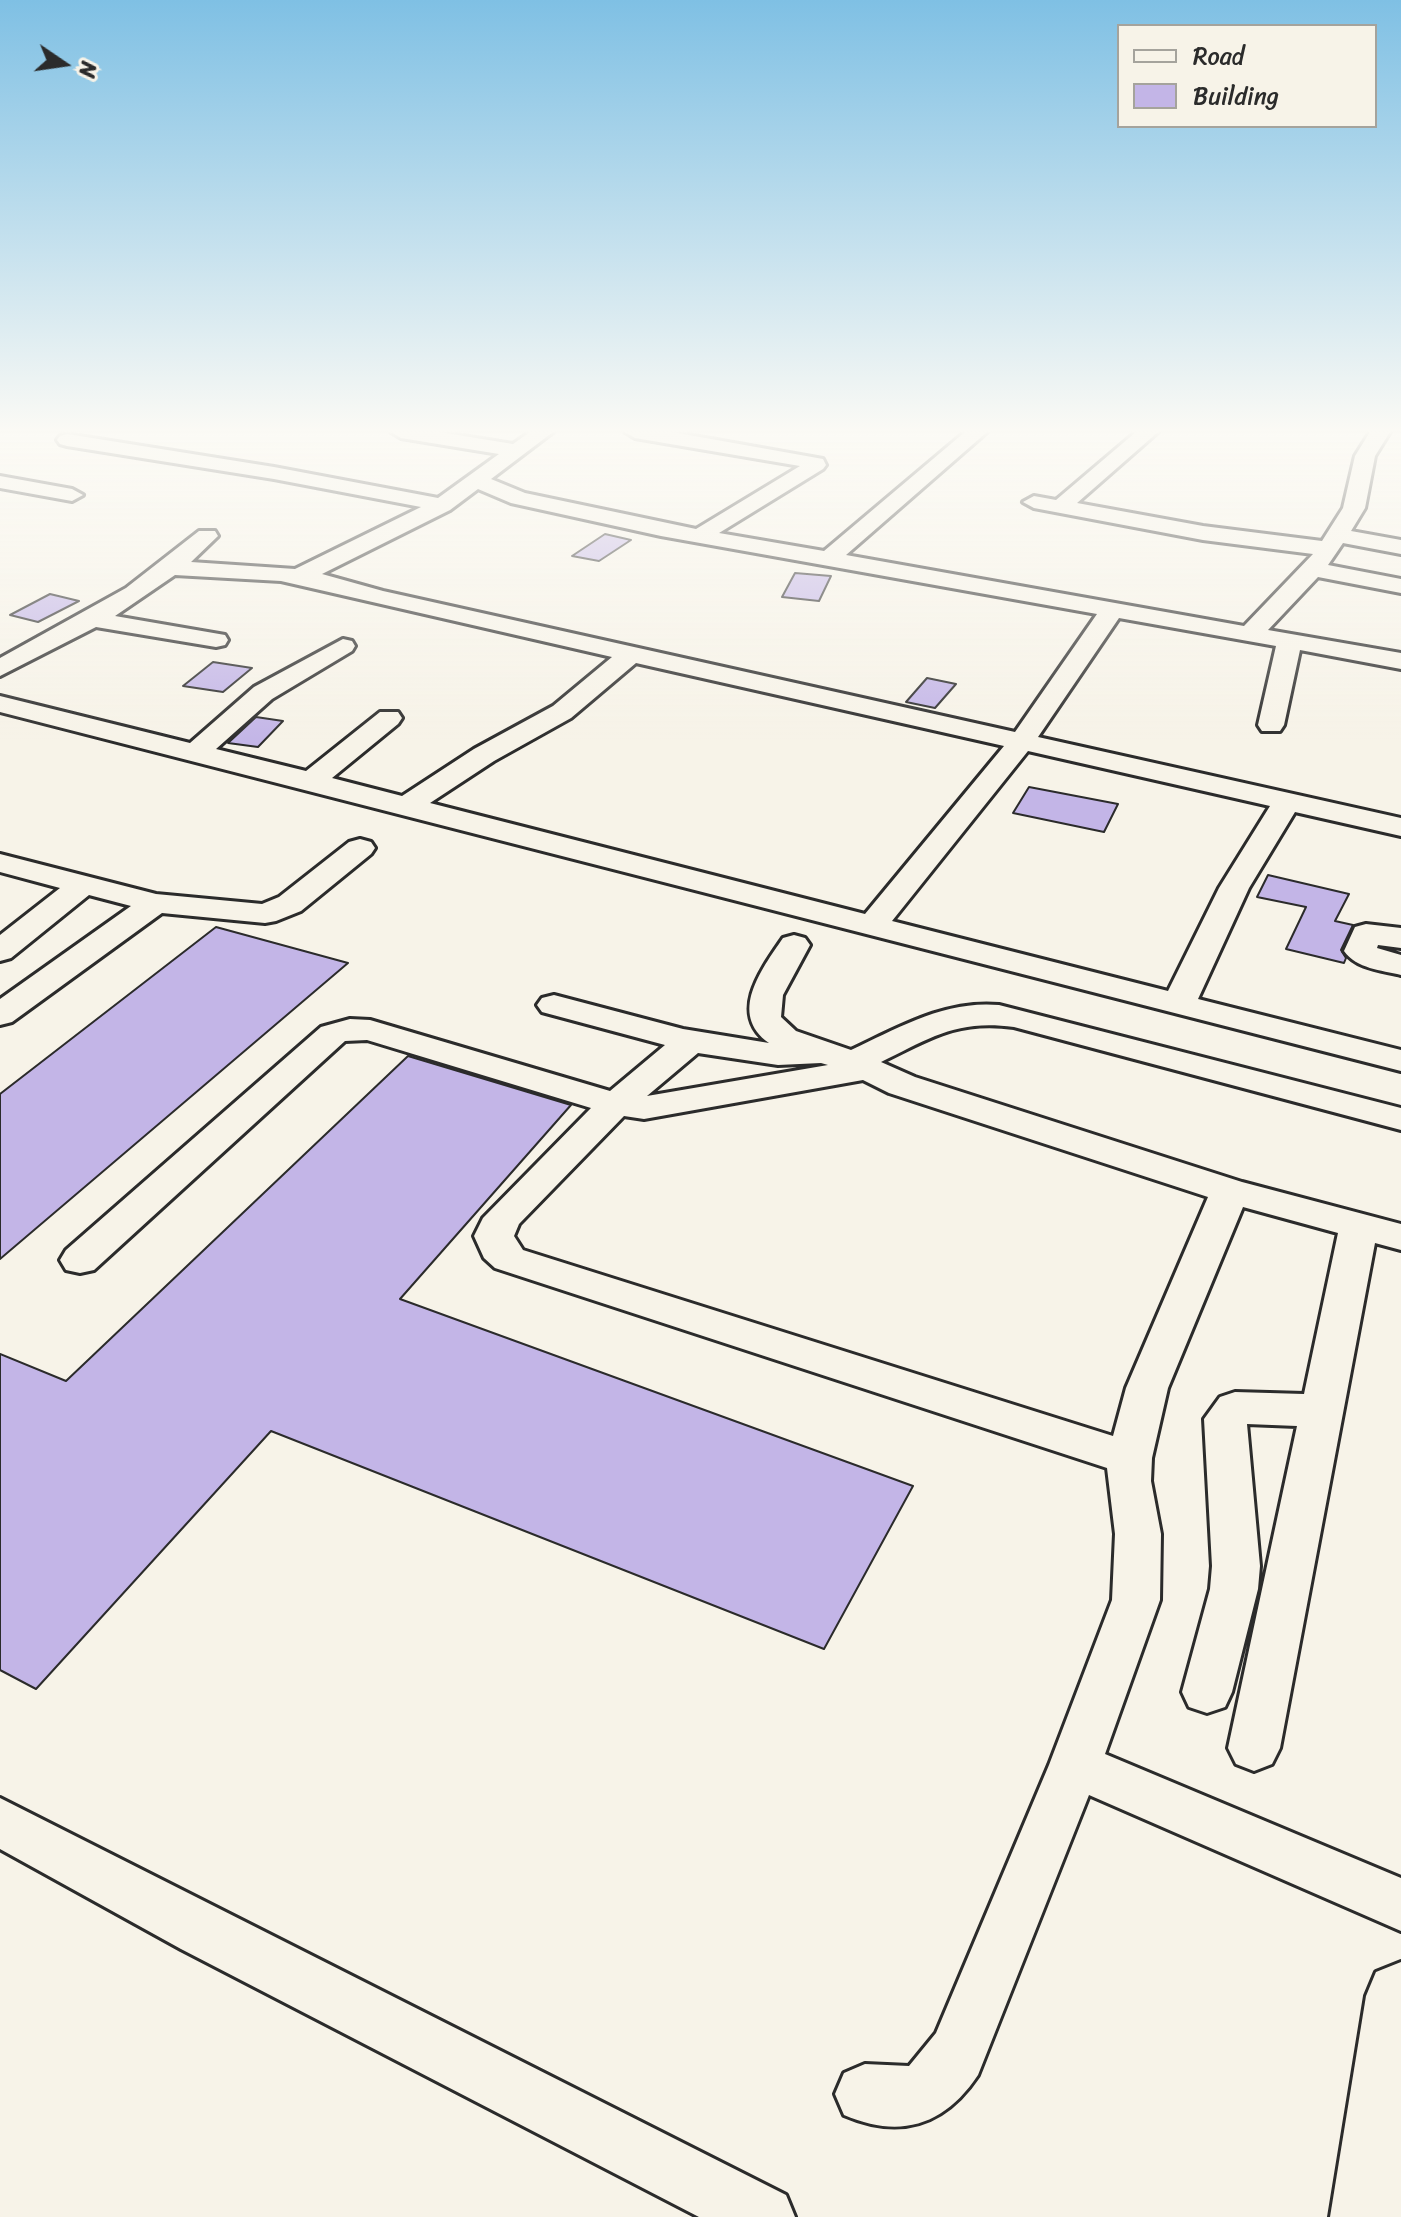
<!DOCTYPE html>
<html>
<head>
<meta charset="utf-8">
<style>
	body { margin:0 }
	#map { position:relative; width:1401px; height:2217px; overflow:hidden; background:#f7f3e8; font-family:Sriracha,sans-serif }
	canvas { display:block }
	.legend { position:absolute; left:1117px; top:24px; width:260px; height:104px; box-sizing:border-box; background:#f7f3e8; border:2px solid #a5a39c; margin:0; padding:10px 14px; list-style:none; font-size:24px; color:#2b2b2b }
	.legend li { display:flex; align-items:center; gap:16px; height:40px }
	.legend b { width:40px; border:2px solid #a5a39c }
	.north { position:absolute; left:24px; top:24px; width:80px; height:80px; -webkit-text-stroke:6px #f7f3e8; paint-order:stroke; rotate:103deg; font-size:22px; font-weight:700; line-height:32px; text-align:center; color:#2b2b2b }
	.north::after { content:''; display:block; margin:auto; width:28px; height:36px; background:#2b2b2b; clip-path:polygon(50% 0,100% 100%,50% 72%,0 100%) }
</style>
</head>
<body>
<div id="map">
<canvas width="1401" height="2217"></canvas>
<ul class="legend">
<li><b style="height:10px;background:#f7f3e8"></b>Road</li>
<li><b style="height:22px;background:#c3b5e7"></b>Building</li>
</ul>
<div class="north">N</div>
</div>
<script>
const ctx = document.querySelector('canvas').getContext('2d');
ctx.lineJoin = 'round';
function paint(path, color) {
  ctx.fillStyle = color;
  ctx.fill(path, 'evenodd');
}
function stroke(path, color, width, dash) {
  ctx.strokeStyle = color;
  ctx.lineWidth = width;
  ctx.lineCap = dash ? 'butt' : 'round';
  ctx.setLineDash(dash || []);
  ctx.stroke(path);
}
const building = new Path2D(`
	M 605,534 L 631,540 L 599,561 L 572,556 Z
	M 795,573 L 831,576 L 819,601 L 782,597 Z
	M 50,594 L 79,601 L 38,622 L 10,615 Z
	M 213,662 L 252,668 L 223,692 L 183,686 Z
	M 927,678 L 956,684 L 935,708 L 906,702 Z
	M 256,717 L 283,721 L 258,747 L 228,743 Z
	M 1029,787 L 1118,804 L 1104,832 L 1013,813 Z
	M 1268,875 L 1349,894 L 1335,921 L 1353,925 L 1341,950 L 1346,958 L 1344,963 L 1286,949 L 1306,907 L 1257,897 Z
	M 216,927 L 348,963 L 0,1259 L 0,1094 Z
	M 408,1056 L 571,1105 L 400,1299 L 913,1486 L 824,1649 L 271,1431 L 36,1689 L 0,1670 L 0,1354 L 66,1381 Z`);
paint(building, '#c3b5e7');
stroke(building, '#2b2b2b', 2);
const minor = new Path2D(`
	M 391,432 L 439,432 L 513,444 L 530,432 L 553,432 L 491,479 L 525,493 L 696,529 L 800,466 L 635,438 L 625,432 L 672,432 L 823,459 L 826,465 L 823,469 L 719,533 L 824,551 L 965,432 L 987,432 L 846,555 L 1244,626 L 1313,554 L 1203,540 L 1034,508 L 1023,502 L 1034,496 L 1056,500 L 1136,432 L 1158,432 L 1077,503 L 1203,526 L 1322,541 L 1343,508 L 1355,456 L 1370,432 L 1390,432 L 1375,456 L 1365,508 L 1351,531 L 1401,540 L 1401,554 L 1343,543 L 1328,565 L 1401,579 L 1401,593 L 1318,577 L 1268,630 L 1401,653 L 1401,669 L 1300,650 L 1284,725 L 1280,731 L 1262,731 L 1258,725 L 1276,646 L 1119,618 L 1038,737 L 1401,818 L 1401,836 L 1295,812 L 1249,888 L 1198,999 L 1401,1050 L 1401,1071 L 0,712 L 0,696 L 190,743 L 254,687 L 343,639 L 352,641 L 355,646 L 352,651 L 272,699 L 216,749 L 306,771 L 380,712 L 398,712 L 402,718 L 398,724 L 332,778 L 402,796 L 474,749 L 553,706 L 612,657 L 281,581 L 175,575 L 115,616 L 225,635 L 228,640 L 225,645 L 216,647 L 96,627 L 0,676 L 0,658 L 126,588 L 199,531 L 215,531 L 218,536 L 191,562 L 295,569 L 421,507 L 274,479 L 67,446 L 60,444 L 57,440 L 60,436 L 67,434 L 274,467 L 438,498 L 499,454 L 401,438 ZM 478,489 L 511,503 L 661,536 L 1097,614 L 1015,732 L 383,591 L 322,574 L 450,510 ZM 636,663 L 1004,746 L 865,914 L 430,803 L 494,761 L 571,718 ZM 1028,751 L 1270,806 L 1219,888 L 1168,991 L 892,921 Z
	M 0,476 L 72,489 L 83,495 L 72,501 L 0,488 Z
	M 360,839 L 371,842 L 375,848 L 371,854 L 301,911 L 276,921 L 265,923 L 162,913 L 12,1022 L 0,1025 L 0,999 L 131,906 L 89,895 L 11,958 L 0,961 L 0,935 L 60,888 L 0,872 L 0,854 L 156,894 L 262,904 L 279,897 L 349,842 Z
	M 1366,924 L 1401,928 L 1401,948 L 1378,945 L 1377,948 L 1401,955 L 1401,975 C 1381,970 1357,969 1344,951 L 1355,927 Z
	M 794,935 L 805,938 L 810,945 L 783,995 L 781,1017 L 796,1031 L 851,1050 C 898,1028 945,1000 999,1005 L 1401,1108 L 1401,1130 L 1014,1027 C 957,1019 930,1038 881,1062 L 915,1077 L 1242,1182 L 1401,1224 L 1401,1250 L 1375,1243 L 1280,1748 L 1272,1764 L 1254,1771 L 1236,1764 L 1228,1748 L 1297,1426 L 1247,1424 L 1260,1566 L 1258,1589 L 1232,1692 L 1225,1707 L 1207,1713 L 1189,1707 L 1182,1692 L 1210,1589 L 1212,1566 L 1204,1419 L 1220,1397 L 1235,1392 L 1304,1394 L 1338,1233 L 1243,1207 L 1168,1388 L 1152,1458 L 1151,1481 L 1161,1534 L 1160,1600 L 1105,1754 L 1401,1878 L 1401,1931 L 1089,1795 L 978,2075 C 944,2126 900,2139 844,2115 L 835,2094 L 844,2073 L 865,2064 L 909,2066 L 936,2033 L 1049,1765 L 1112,1600 L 1115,1534 L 1107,1468 L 495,1268 L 484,1258 L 474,1236 L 483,1218 L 591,1108 L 367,1040 L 345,1041 L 94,1270 L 80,1273 L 66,1270 L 60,1260 L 66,1250 L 321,1027 L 350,1019 L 370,1020 L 610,1091 L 665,1045 L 542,1012 L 537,1005 L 542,998 L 554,995 L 683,1029 L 769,1043 C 728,1014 761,970 783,938 ZM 698,1053 L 778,1065 L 821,1063 L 828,1065 L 647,1096 ZM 863,1080 L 889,1093 L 1208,1197 L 1126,1388 L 1113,1436 L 523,1250 L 514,1236 L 519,1224 L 624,1116 L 644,1119 Z
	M 0,1798 L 786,2195 L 795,2217 L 699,2217 L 181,1949 L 0,1849 Z`);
const highway = new Path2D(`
	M 1401,1962 L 1401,2217 L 1330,2217 L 1366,1996 L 1376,1972 Z`);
stroke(minor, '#2b2b2b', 6);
stroke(highway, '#2b2b2b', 6);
paint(minor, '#f7f3e8');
paint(highway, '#f7f3e8');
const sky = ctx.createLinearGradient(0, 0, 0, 743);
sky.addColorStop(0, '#7fc0e4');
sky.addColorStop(0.58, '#fbfaf5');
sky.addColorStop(1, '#fbfaf500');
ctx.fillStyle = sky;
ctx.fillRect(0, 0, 1401, 743);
</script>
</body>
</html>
